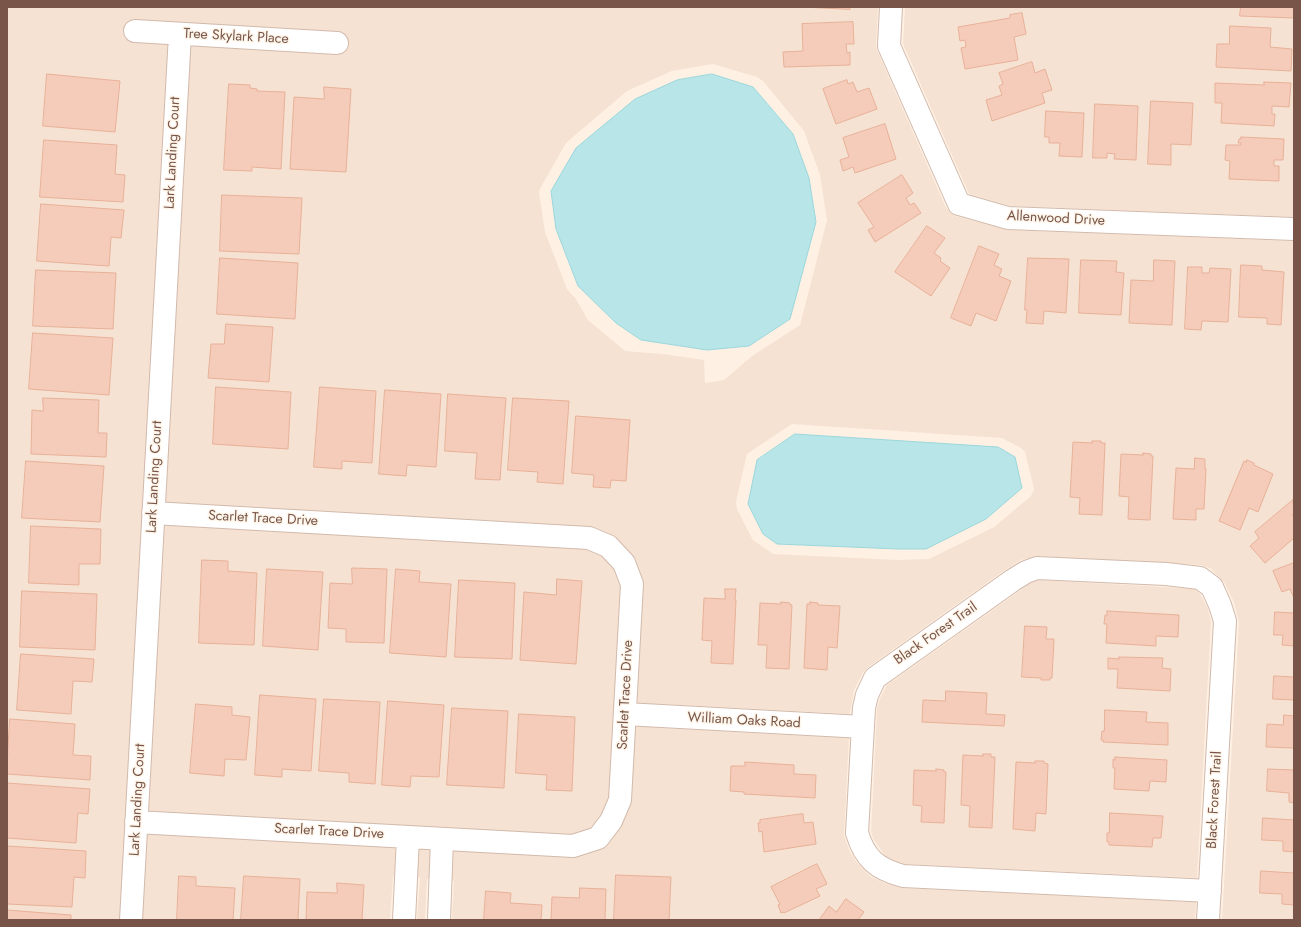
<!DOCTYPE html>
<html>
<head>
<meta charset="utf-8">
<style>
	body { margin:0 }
	#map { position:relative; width:1301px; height:927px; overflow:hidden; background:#fef1e4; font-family:Jost,sans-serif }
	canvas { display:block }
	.frame { position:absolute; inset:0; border:8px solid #785548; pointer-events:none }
</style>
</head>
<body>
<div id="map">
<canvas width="1301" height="927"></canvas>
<div class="frame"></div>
</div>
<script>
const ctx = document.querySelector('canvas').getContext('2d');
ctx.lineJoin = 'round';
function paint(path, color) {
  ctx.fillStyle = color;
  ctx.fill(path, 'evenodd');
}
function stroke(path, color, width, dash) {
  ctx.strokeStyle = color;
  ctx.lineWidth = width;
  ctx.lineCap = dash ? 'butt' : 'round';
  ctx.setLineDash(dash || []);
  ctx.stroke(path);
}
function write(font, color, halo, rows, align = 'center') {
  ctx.font = font + ' Jost,sans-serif';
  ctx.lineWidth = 3;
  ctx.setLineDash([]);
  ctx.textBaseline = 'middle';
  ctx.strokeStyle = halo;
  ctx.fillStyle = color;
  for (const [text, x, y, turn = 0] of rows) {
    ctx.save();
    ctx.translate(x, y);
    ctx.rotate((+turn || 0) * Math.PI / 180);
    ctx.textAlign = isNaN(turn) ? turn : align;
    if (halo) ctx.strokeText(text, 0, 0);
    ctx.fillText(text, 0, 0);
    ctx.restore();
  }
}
paint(new Path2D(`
	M 7,7 L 878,7 L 876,45 L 877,50 L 946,208 L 955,216 L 1008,230 L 1294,241 L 1294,920 L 1222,920 L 1239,622 L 1234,602 L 1224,582 L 1210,568 L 1201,565 L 1038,556 L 1021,560 L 1005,570 L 867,668 L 863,673 L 854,690 L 850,714 L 662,704 L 661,728 L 849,738 L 844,836 L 850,852 L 858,864 L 870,876 L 884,883 L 902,888 L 1196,902 L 1195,920 L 452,920 L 454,881 L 427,879 L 425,920 L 417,920 L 420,877 L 393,876 L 390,920 L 7,920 ZM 713,64 L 757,77 L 763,81 L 804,131 L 820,175 L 827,220 L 800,325 L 752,356 L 724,380 L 705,383 L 704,360 L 663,354 L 625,351 L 588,320 L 576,299 L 567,289 L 545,232 L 539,192 L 541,187 L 566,143 L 627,91 L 672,71 ZM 792,424 L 1002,438 L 1021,448 L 1025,452 L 1034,489 L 1031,496 L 994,527 L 929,559 L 898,560 L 773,554 L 753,540 L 737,509 L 736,502 L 747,454 Z
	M 905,7 L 1294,7 L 1294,217 L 1011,206 L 969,194 L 903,44 Z
	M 1039,580 L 1165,587 L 1195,589 L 1200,594 L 1208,609 L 1211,622 L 1197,878 L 905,864 L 894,861 L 886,857 L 874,840 L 871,832 L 877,709 L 880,698 L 887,685 L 1032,582 Z`), '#f6e2d2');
const water = new Path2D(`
	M 712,74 L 753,87 L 793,134 L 809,178 L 816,222 L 790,319 L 749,346 L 707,350 L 641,340 L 616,323 L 578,286 L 556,229 L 551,191 L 576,148 L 635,99 L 677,80 Z
	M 795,434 L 998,447 L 1015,457 L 1022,488 L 986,519 L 926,549 L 898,549 L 777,544 L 763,534 L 748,504 L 757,460 Z`);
paint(water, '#b7e5e8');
stroke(water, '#9cd6db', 1);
const building = new Path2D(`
	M 803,7 L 850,7 L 850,9 Z
	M 1241,7 L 1294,7 L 1294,18 L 1240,16 Z
	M 1022,13 L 1026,34 L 1014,37 L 1018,60 L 965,69 L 961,48 L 966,47 L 965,40 L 960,41 L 958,27 L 1010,18 L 1010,15 Z
	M 853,22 L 854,44 L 846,44 L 847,53 L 850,52 L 850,65 L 784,67 L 783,52 L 803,51 L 802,24 Z
	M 1230,26 L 1271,28 L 1270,47 L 1292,49 L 1291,71 L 1216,67 L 1217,44 L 1229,44 Z
	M 1032,62 L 1035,73 L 1045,69 L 1052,90 L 1042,93 L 1045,103 L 992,121 L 986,100 L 1002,95 L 999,86 L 1003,84 L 999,73 Z
	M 47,74 L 120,81 L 115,132 L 43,126 Z
	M 847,80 L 848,84 L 853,82 L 857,92 L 869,88 L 877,109 L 836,124 L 823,89 Z
	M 1264,82 L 1291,83 L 1289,107 L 1272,106 L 1272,114 L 1275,114 L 1274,126 L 1221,123 L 1222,103 L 1215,103 L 1215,83 L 1264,85 Z
	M 229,84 L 250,85 L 250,88 L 257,89 L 257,91 L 285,92 L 281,169 L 252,167 L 252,171 L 224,170 Z
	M 324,87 L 351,89 L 346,172 L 290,169 L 294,97 L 324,99 Z
	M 1151,101 L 1193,103 L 1191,145 L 1171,144 L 1171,165 L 1148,164 Z
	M 1095,104 L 1138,106 L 1136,160 L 1114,159 L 1115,154 L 1107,153 L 1107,158 L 1093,158 Z
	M 1046,111 L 1084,113 L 1082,157 L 1059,156 L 1060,143 L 1049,143 L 1049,137 L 1045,137 Z
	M 885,124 L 896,159 L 855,173 L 853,167 L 843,171 L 840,160 L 849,157 L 843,138 Z
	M 1241,137 L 1284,139 L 1283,160 L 1274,160 L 1274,166 L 1279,166 L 1279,181 L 1229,179 L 1230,161 L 1225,160 L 1226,145 L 1241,145 L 1241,143 L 1238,143 L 1239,139 L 1241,139 Z
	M 44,140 L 117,145 L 115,174 L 125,175 L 123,202 L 40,197 Z
	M 902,175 L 913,193 L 906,198 L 910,205 L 914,203 L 921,213 L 875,242 L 868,230 L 874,227 L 858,203 Z
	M 222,195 L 302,198 L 299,254 L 220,251 Z
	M 41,204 L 124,210 L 121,238 L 111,237 L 109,266 L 37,261 Z
	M 927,226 L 945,238 L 934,253 L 941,258 L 940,261 L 950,268 L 931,296 L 895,272 Z
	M 979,246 L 999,254 L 994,265 L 1002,269 L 999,276 L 1011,281 L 996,321 L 976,313 L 971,326 L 951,318 Z
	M 220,258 L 298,263 L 295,319 L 217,314 Z
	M 1028,258 L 1069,259 L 1066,313 L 1044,311 L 1043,324 L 1026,323 L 1027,310 L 1025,310 Z
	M 1081,260 L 1117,261 L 1116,272 L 1124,273 L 1121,315 L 1079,313 Z
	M 1154,260 L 1175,261 L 1172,325 L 1129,323 L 1131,280 L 1153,281 Z
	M 1241,265 L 1262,266 L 1262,270 L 1284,272 L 1281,325 L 1267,324 L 1267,318 L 1239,317 Z
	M 1188,267 L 1202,267 L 1202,273 L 1209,273 L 1210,268 L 1231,269 L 1228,322 L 1202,321 L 1201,330 L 1185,329 Z
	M 36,270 L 116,273 L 113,329 L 33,326 Z
	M 226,324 L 273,327 L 269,382 L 208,378 L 211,344 L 224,344 Z
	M 33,333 L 113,338 L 109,395 L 29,389 Z
	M 216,387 L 291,392 L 288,449 L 213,444 Z
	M 320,387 L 376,391 L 372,463 L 342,461 L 342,469 L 314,467 Z
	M 385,390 L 441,394 L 436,467 L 407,465 L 406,476 L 379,474 Z
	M 448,394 L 506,398 L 500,480 L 475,479 L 477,453 L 445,451 Z
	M 43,398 L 99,400 L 98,433 L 107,433 L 106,457 L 31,454 L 32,410 L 43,411 Z
	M 513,398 L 569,401 L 563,484 L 537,482 L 538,472 L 508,470 Z
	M 576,416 L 630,420 L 626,481 L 611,480 L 610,488 L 593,487 L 594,475 L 572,473 Z
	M 1092,441 L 1101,441 L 1101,443 L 1105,443 L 1102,515 L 1079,514 L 1080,498 L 1070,497 L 1073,442 L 1092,443 Z
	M 1143,453 L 1151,454 L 1151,456 L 1153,456 L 1150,520 L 1128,519 L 1129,497 L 1119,496 L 1121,454 L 1143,455 Z
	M 1195,458 L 1205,459 L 1205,469 L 1206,469 L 1204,509 L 1196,509 L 1196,520 L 1173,519 L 1176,468 L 1194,469 Z
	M 1247,460 L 1254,463 L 1254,465 L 1273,474 L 1258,512 L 1249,508 L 1240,530 L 1219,521 L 1244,461 L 1246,462 Z
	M 26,461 L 104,466 L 100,522 L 22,518 Z
	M 1293,500 L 1294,514 L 1292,515 L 1294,517 L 1294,538 L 1265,563 L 1250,546 L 1259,538 L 1255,532 Z
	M 31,526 L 101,529 L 100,564 L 79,564 L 79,585 L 29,583 Z
	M 202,560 L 228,561 L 228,571 L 257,573 L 254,645 L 199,643 Z
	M 1294,563 L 1294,598 L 1290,589 L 1282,592 L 1273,571 Z
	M 352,568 L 387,569 L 384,643 L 346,642 L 346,629 L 328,628 L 330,583 L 352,584 Z
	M 267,569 L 323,572 L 318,650 L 263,646 Z
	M 396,569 L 420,571 L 419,582 L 451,584 L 446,657 L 390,653 Z
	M 557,579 L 582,581 L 576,664 L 520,660 L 524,592 L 556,595 Z
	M 459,580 L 515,583 L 512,659 L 455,657 Z
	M 725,589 L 736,589 L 735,600 L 736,600 L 733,664 L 711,663 L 712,641 L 702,640 L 704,598 L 725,599 Z
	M 22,591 L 97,594 L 95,650 L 20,647 Z
	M 781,602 L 790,603 L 790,605 L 792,605 L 789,669 L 766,668 L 767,645 L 758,645 L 760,603 L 781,604 Z
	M 810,602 L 818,603 L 818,605 L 840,606 L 837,648 L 828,647 L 827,670 L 804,668 L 807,604 L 810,604 Z
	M 1107,611 L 1179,615 L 1178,637 L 1156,636 L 1156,646 L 1106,643 L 1107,624 L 1104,624 L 1105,615 L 1107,615 Z
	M 1275,612 L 1294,613 L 1294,646 L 1282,645 L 1283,635 L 1274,635 Z
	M 1025,626 L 1047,627 L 1046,639 L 1054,639 L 1052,678 L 1050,678 L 1050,680 L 1041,680 L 1041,678 L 1022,677 Z
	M 21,654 L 94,659 L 92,682 L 73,681 L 71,714 L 17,710 Z
	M 1119,657 L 1163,658 L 1162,668 L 1171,669 L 1170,691 L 1117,688 L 1118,669 L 1108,669 L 1108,658 L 1119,659 Z
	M 1274,676 L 1294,677 L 1294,700 L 1273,699 Z
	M 946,691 L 987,693 L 986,714 L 1005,715 L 1004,726 L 922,722 L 923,700 L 945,701 Z
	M 260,695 L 316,699 L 311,771 L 282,769 L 282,777 L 255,775 Z
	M 324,699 L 380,702 L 375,784 L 349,782 L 349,773 L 319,771 Z
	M 388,701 L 444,705 L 439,777 L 411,776 L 410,787 L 382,785 Z
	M 196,704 L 232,707 L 232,715 L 250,717 L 246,760 L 225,759 L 224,776 L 190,773 Z
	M 452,708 L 508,711 L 504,788 L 447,785 Z
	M 1105,710 L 1147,712 L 1146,722 L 1168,723 L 1168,745 L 1103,742 L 1103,740 L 1101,740 L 1102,731 L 1104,731 Z
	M 519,714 L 575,717 L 572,791 L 546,790 L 547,775 L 516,773 Z
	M 1284,715 L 1294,716 L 1294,748 L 1266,747 L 1267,724 L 1283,725 Z
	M 10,719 L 75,724 L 73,755 L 91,756 L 90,780 L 7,774 Z
	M 983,754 L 991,754 L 991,757 L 995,757 L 992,828 L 969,827 L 970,806 L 961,805 L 963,755 L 983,756 Z
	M 1115,757 L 1167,760 L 1166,782 L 1150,781 L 1149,791 L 1114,789 L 1115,768 L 1113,768 L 1113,759 L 1115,760 Z
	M 1035,761 L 1044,761 L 1044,763 L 1048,764 L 1046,814 L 1036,813 L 1035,831 L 1013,829 L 1016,762 L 1035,763 Z
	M 745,762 L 794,765 L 794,774 L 816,775 L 815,798 L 744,794 L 744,792 L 730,791 L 731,766 L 745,766 Z
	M 936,769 L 944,770 L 944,772 L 946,772 L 944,823 L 921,822 L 922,806 L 913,805 L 914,770 L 936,771 Z
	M 1268,769 L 1294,770 L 1294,803 L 1289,802 L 1289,793 L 1267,791 Z
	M 7,783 L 90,789 L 88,814 L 78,813 L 76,843 L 7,838 Z
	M 1110,813 L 1163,816 L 1161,838 L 1153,838 L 1152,847 L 1109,845 L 1109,842 L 1107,842 L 1107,833 L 1109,833 Z
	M 803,814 L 804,823 L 813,822 L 816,844 L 764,852 L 762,831 L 759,832 L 758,823 L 760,823 L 760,820 Z
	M 1263,818 L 1294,820 L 1294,852 L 1283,851 L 1283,841 L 1262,840 Z
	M 7,846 L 86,851 L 85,878 L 74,877 L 72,907 L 7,904 Z
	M 817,864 L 827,884 L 816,889 L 820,896 L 784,913 L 783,912 L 781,913 L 778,905 L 780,904 L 771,887 Z
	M 1261,871 L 1294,873 L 1294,905 L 1282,904 L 1282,894 L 1260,893 Z
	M 616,875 L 671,877 L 669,920 L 614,920 Z
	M 179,876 L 196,877 L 196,886 L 235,888 L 233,920 L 177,920 Z
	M 244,876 L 300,879 L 298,920 L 241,920 Z
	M 337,883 L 364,885 L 362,920 L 306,920 L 307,892 L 337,893 Z
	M 580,888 L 606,889 L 605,920 L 551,920 L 552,897 L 579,898 Z
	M 486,891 L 511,893 L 510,903 L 542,905 L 541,920 L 484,920 Z
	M 846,899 L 864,912 L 858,920 L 819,920 L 829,906 L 836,912 Z
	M 7,910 L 71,915 L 71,920 L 7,920 Z`);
paint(building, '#f5ccba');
stroke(building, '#e8b199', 1);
const street = new Path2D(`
	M 891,7 L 889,46 L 959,204 L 1008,218 L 1294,229
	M 135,31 L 337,43
	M 625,714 L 863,727
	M 136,822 L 573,846 L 598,838 L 611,821 L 620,800 L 632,584 L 624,563 L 608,546 L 589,538 L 153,513
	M 131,920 L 180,34
	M 404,920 L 408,837
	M 439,920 L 442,839
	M 1208,920 L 1225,621 L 1220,605 L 1212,587 L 1200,578 L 1166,574 L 1037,568 L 1026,572 L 1013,580 L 875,678 L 867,695 L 864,708 L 857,833 C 865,859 877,869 903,876 L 1210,891`);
stroke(street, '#d2baac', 24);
stroke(street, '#fff', 22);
write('14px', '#785548', '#fff6eb', [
	["Tree Skylark Place",236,37,3],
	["Lark Landing Court",173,153,-87],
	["Allenwood Drive",1056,219,3],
	["Lark Landing Court",155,477,-87],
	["Scarlet Trace Drive",263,519,3],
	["Black Forest Trail",936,634,-35],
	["Scarlet Trace Drive",626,695,-87],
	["William Oaks Road",744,721,3],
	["Lark Landing Court",138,800,-87],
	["Black Forest Trail",1215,800,-87],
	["Scarlet Trace Drive",329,832,3]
]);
</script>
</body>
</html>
